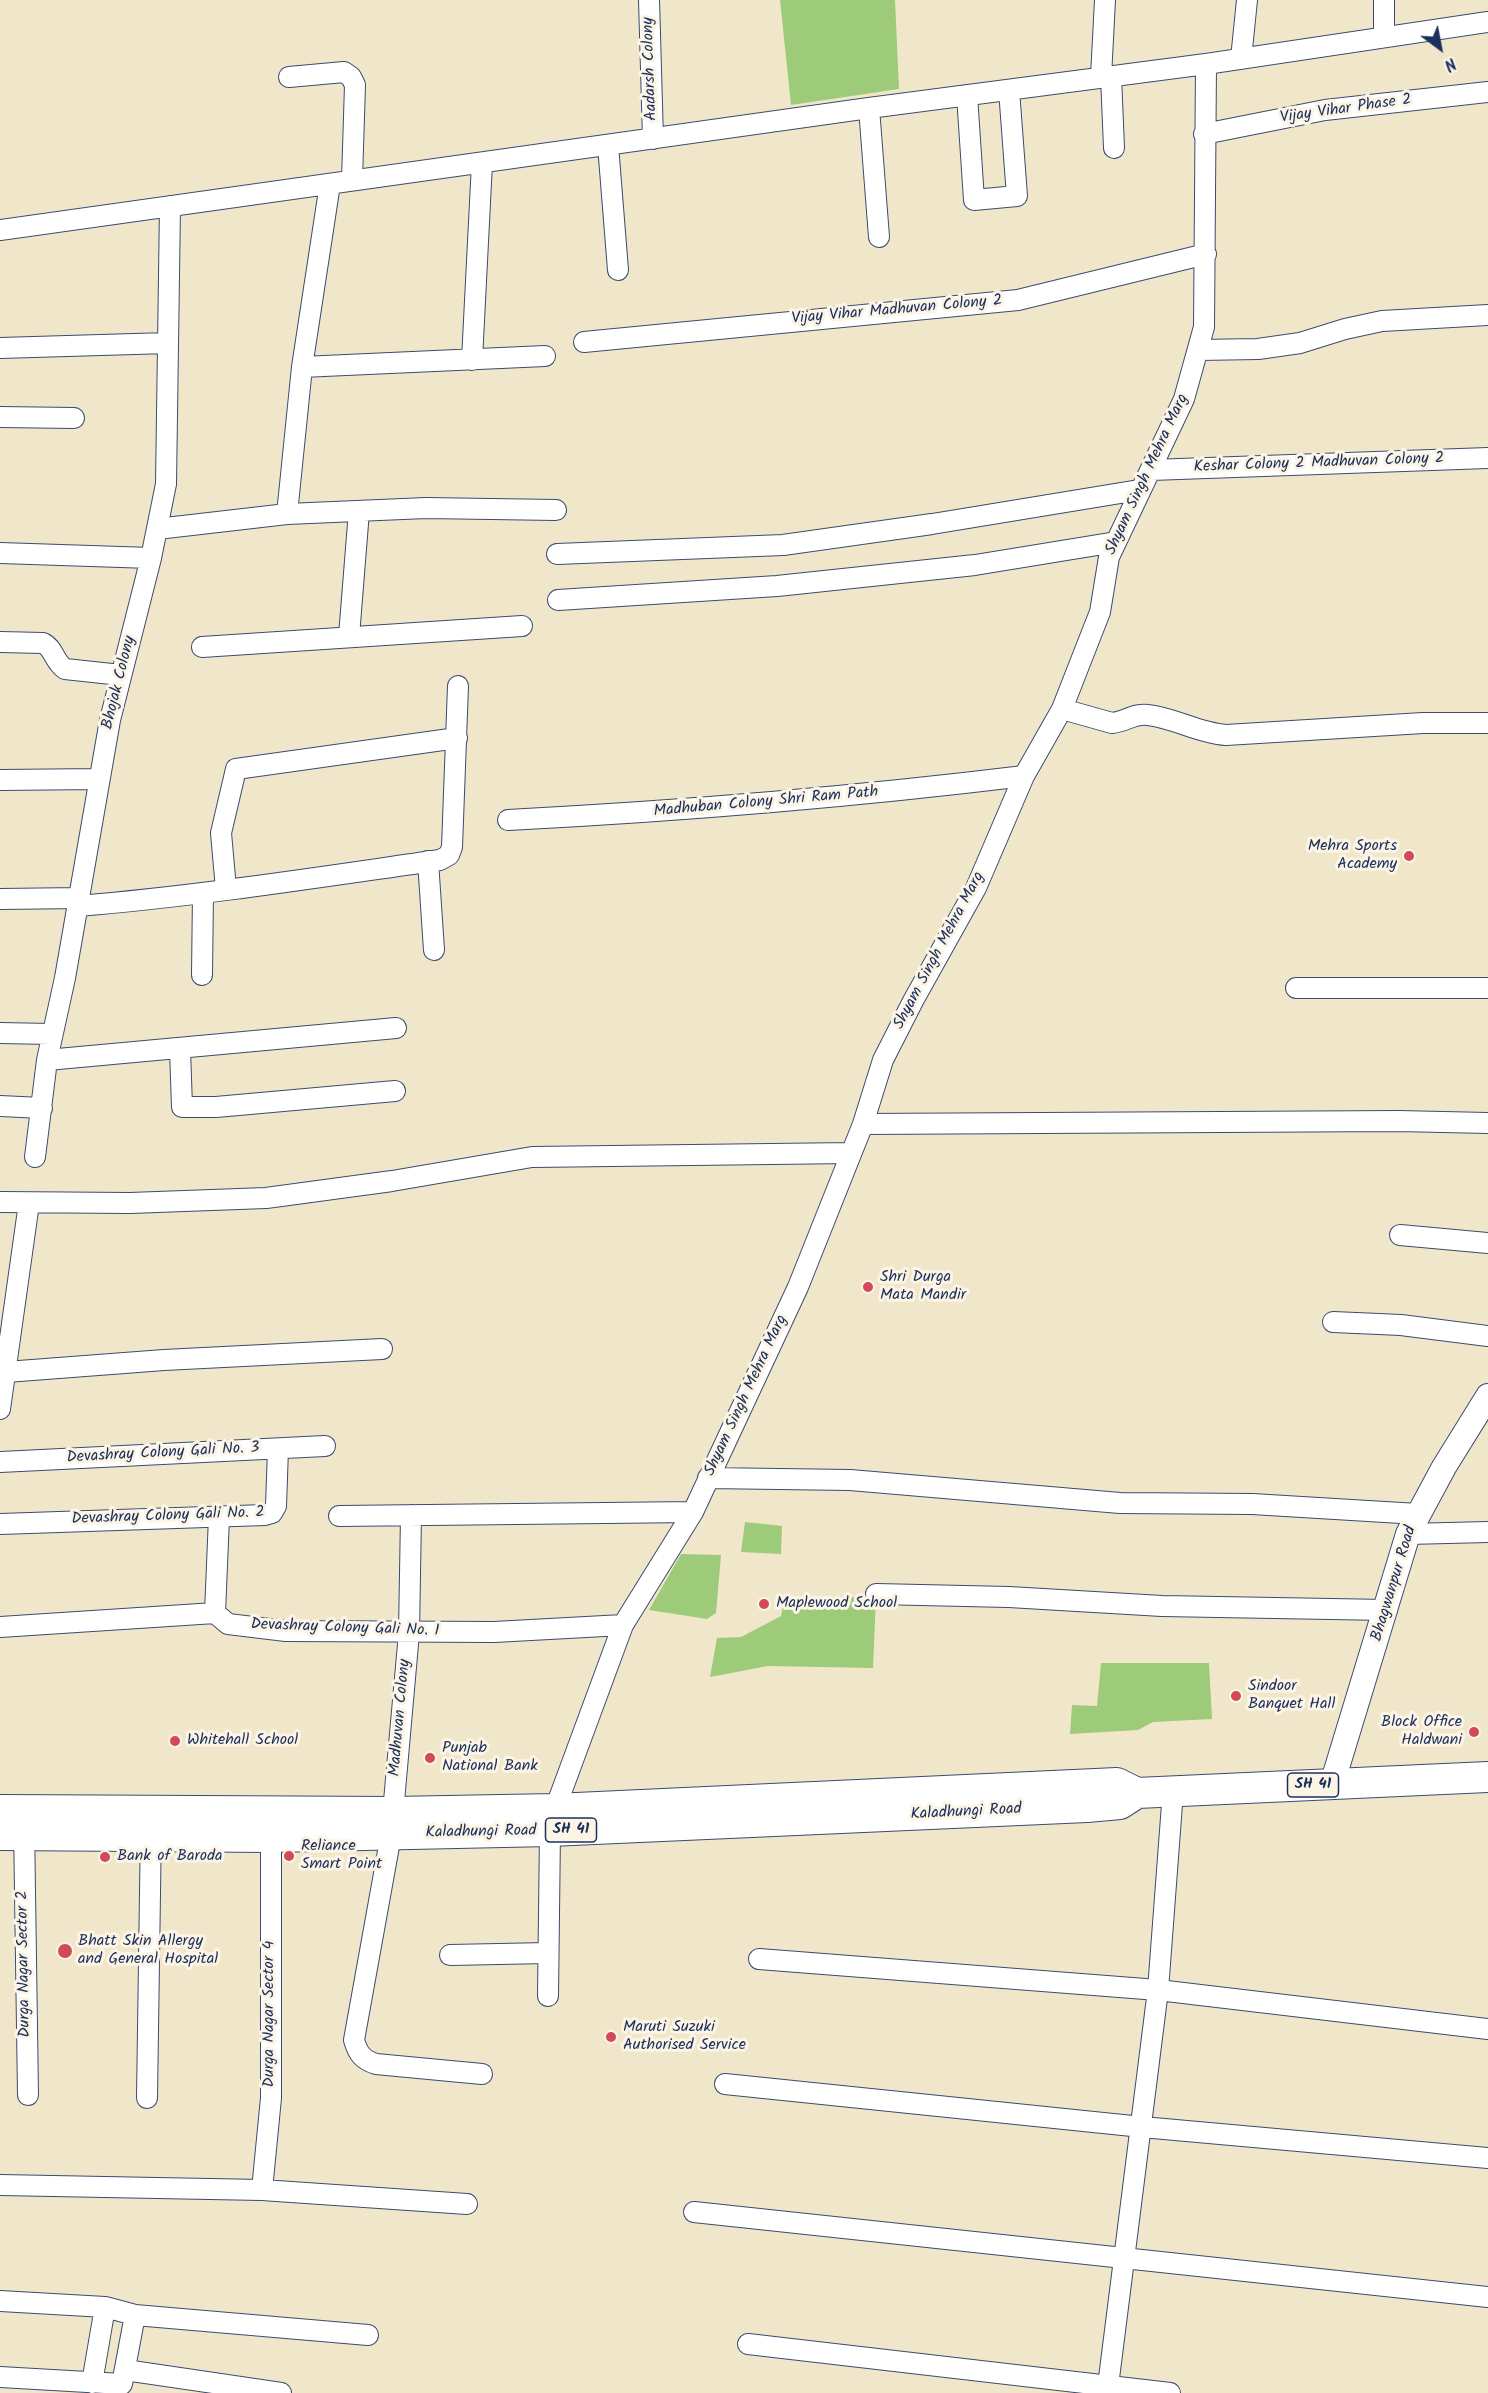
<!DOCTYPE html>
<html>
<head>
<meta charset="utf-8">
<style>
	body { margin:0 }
	#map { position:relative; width:1488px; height:2393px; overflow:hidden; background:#f0e7cb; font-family:Kalam,sans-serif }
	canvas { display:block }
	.north { position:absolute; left:1410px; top:18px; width:60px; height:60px; -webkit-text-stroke:4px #fcf5e5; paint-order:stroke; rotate:148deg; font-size:16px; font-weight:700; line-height:24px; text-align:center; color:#1b2f5e }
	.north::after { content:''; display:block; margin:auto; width:21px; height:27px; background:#1b2f5e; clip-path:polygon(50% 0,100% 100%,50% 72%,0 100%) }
</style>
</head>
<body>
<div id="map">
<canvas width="1488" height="2393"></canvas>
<div class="north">N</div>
</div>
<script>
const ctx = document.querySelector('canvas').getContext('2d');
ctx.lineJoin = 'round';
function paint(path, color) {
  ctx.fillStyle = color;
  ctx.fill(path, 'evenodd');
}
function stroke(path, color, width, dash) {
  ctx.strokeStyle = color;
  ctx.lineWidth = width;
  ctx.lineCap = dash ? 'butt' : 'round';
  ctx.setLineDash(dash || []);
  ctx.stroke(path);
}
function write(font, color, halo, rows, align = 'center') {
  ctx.font = font + ' Kalam,sans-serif';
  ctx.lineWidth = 6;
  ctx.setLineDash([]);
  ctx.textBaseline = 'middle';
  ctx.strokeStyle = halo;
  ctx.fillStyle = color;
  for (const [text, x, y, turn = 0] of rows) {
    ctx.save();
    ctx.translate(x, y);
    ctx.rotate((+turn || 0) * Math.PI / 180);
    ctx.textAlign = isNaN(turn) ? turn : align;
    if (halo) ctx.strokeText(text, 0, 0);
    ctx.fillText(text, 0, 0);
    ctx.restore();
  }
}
paint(new Path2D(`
	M 780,0 L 895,0 L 899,89 L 791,105 Z
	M 745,1522 L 782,1526 L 781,1554 L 741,1552 Z
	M 681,1554 L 721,1555 L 716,1613 L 707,1619 L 649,1610 Z
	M 876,1597 L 873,1668 L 768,1666 L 710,1677 L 717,1638 L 741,1637 L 781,1616 L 785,1598 Z
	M 1101,1663 L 1209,1663 L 1212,1719 L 1153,1722 L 1138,1730 L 1070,1734 L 1072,1705 L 1097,1706 Z`), '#9ecb79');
const minor = new Path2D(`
	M 649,0 L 653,139
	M 1384,0 L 1384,37
	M 1241,59 L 1247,0
	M 1111,76 L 1114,148
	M 289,77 L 344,72 L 351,77 L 355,85 L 352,180
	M 1101,77 L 1105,0
	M 967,95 L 974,200 L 1017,196 L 1009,90
	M 869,108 L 879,237
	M 1204,134 L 1325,110 L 1488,92
	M 608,145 L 618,270
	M 0,230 L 869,108 L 1206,64 L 1488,22
	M 584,342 L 1018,300 L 1206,254
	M 0,348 L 168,343
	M 1199,350 L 1258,349 L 1300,343 L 1345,329 L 1382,321 L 1488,315
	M 472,360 L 482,163
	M 302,367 L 545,356
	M 0,417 L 74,418
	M 1151,470 L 1488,458
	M 287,514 L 302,367 L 330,184
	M 157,529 L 287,514 L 426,508 L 556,510
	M 0,553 L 151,558
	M 557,554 L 783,545 L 932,524 L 1139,490
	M 558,600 L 777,586 L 975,565 L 1116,542
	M 349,636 L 359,511
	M 0,642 L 43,643 C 54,648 54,662 65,669 L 121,675
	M 202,647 L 522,626
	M 1062,709 L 1112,723 C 1125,722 1134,713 1148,715 C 1175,718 1198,733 1226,735 L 1423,723 L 1488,723
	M 0,780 L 99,779
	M 508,820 C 681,811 852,797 1024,776
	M 428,861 L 434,950
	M 226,889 L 221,833 L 236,769 L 457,738
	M 0,899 L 80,898
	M 78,906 C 199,896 320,877 440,860 L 449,855 L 452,847 L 458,686
	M 202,975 L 203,893
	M 1296,988 L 1488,988
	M 0,1033 L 51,1034
	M 180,1049 L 182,1107 L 216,1107 L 395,1091
	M 47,1060 L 396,1028
	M 0,1106 L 42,1108
	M 863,1124 L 1398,1121 L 1488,1123
	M 35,1157 L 47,1060 L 65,978 L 110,720 L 151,558 L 166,484 L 170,206
	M 0,1202 L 130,1203 L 266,1198 L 392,1181 L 532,1157 L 851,1153
	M 1400,1235 L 1488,1243
	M 1333,1322 L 1401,1325 L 1488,1336
	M 6,1372 L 164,1360 L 382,1349
	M 0,1409 L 29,1203
	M 0,1462 L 325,1446
	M 708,1478 L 850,1480 L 1120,1503 L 1252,1504 L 1418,1514
	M 411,1515 L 409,1633 L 391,1835 L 354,2040 C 358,2054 363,2060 376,2064 L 482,2074
	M 339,1516 L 693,1512
	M 0,1524 L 265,1515 L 272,1513 L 276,1506 L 278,1449
	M 1408,1534 L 1488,1532
	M 876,1594 L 1009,1597 L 1162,1606 L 1387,1610
	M 215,1613 L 219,1517
	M 0,1627 L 215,1613 L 228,1624 L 286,1631 L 494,1632 L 623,1625
	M 24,1824 L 28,2095
	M 450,1955 L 548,1953
	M 759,1959 L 1158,1990 L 1488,2029
	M 548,1996 L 550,1831 L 555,1809 L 623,1625 L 693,1512 L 798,1287 L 863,1124 L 883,1060 L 913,1001 L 976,888 L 1024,776 L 1062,709 L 1100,612 L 1109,557 L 1184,399 L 1204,327 L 1206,64
	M 725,2084 L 1142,2127 L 1488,2158
	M 147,2098 L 151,1824
	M 0,2185 L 262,2190 L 467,2204
	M 262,2190 L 271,2098 L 271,1827
	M 694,2212 L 1488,2297
	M 0,2301 L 105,2307 L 135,2315 L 368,2335
	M 748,2344 L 1170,2393
	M 125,2370 L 281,2393
	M 0,2377 L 122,2384 L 135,2315
	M 92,2383 L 105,2307
	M 1108,2386 L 1158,1990 L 1173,1791`);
const tertiary = new Path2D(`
	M 1332,1784 L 1408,1534 L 1444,1467 L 1488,1396`);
const primary = new Path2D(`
	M 0,1810 L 393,1812 L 555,1809 L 1117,1783 L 1137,1793 L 1488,1777
	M 0,1835 L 271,1837 L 550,1831 L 1087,1807 L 1120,1804 L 1137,1793`);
stroke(minor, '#3b4b6e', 22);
stroke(tertiary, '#3b4b6e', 26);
stroke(primary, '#3b4b6e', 32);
stroke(minor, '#fff', 20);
stroke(tertiary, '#fff', 24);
stroke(primary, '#fff', 30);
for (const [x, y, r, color] of [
	[1409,856,6,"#d1495b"],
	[868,1287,6,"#d1495b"],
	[764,1604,6,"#d1495b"],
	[1236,1696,6,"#d1495b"],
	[1474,1732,6,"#d1495b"],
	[175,1741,6,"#d1495b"],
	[430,1758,6,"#d1495b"],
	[289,1856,6,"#d1495b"],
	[105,1857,6,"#d1495b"],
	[65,1951,8,"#d1495b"],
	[611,2037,6,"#d1495b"]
]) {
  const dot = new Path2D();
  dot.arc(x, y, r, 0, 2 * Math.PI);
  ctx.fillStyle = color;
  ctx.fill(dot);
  stroke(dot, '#fcf5e5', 2);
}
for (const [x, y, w] of [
	[1313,1785,51],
	[571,1830,51]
]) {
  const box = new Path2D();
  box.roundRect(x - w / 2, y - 12, w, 24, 4.5);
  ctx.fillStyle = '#fcf5e5';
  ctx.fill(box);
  stroke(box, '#1b2f5e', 1.5);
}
write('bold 15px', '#1b2f5e', null, [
	["SH 41",1313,1785],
	["SH 41",571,1830]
]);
write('16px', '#1b2f5e', '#fcf5e5', [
	["Aadarsh Colony",651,69,-92],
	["Vijay Vihar Phase 2",1346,110,-8],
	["Vijay Vihar Madhuvan Colony 2",897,311,-5],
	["Keshar Colony 2 Madhuvan Colony 2",1319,464,-2],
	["Shyam Singh Mehra Marg",1148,475,-65],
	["Bhojak Colony",120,683,-76],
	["Madhuban Colony Shri Ram Path",766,803,-5],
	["Shyam Singh Mehra Marg",940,951,-62],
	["Shyam Singh Mehra Marg",747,1396,-65],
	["Devashray Colony Gali No. 3",163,1454,-3],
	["Devashray Colony Gali No. 2",168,1517,-2],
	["Bhagwanpur Road",1395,1584,-73],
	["Devashray Colony Gali No. 1",345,1629,2],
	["Madhuvan Colony",401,1718,-85],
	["Kaladhungi Road",966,1813,-3],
	["Kaladhungi Road",481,1833,-1],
	["Durga Nagar Sector 2",25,1964,-91],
	["Durga Nagar Sector 4",270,2014,-90]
]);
write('16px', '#1b2f5e', '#fcf5e5', [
	["Mehra Sports",1397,847,"right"],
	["Academy",1397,865,"right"],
	["Shri Durga",880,1278],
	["Mata Mandir",880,1296],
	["Maplewood School",776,1604],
	["Sindoor",1248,1687],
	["Banquet Hall",1248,1705],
	["Block Office",1462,1723,"right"],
	["Haldwani",1462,1741,"right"],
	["Whitehall School",187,1741],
	["Punjab",442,1749],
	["National Bank",442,1767],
	["Reliance",301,1847],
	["Smart Point",301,1865],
	["Bank of Baroda",117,1857],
	["Bhatt Skin Allergy",78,1942],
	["and General Hospital",78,1960],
	["Maruti Suzuki",623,2028],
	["Authorised Service",623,2046]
], 'left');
</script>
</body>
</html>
